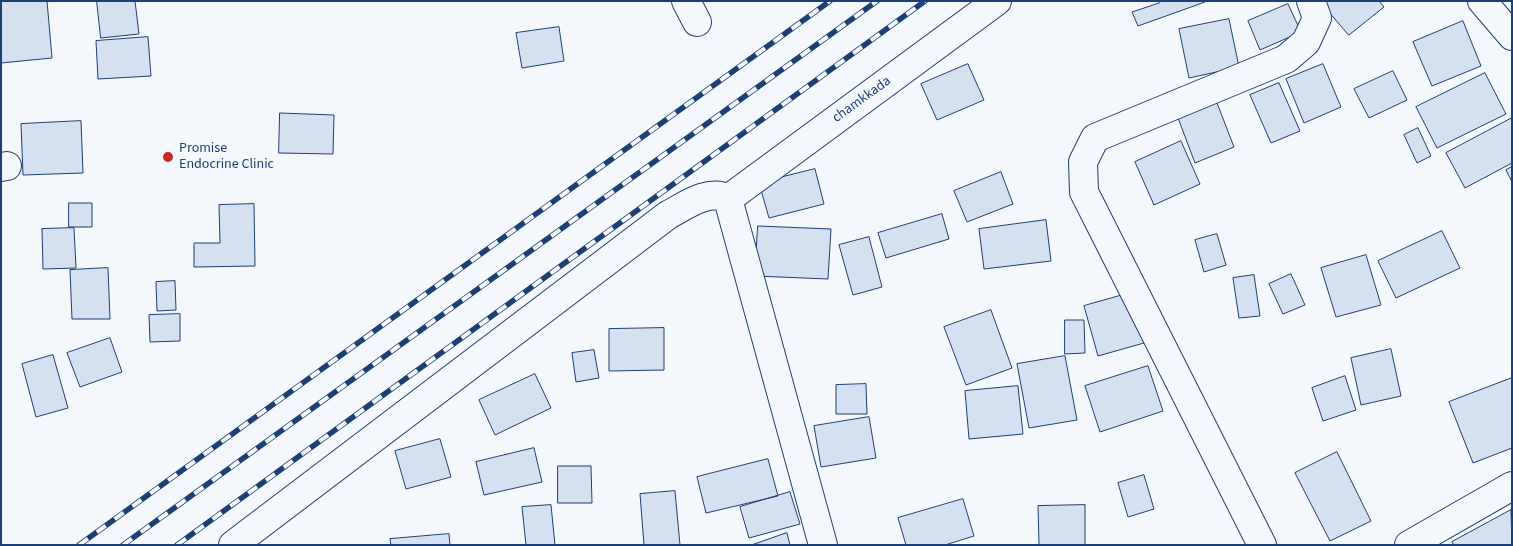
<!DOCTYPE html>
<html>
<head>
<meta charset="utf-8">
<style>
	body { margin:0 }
	#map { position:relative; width:1513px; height:546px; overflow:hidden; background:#f4f7fb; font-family:"Source Sans 3",sans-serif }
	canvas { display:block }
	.frame { position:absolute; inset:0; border:2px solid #1d3f73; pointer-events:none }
</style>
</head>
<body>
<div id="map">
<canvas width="1513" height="546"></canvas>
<div class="frame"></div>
</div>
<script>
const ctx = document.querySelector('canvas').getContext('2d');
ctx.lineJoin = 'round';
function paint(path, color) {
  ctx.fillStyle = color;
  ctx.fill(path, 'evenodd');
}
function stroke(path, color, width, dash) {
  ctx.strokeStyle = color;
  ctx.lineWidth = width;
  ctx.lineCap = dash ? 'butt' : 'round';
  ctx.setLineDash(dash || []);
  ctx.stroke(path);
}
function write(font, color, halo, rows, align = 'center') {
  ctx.font = font + ' "Source Sans 3",sans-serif';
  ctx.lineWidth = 4;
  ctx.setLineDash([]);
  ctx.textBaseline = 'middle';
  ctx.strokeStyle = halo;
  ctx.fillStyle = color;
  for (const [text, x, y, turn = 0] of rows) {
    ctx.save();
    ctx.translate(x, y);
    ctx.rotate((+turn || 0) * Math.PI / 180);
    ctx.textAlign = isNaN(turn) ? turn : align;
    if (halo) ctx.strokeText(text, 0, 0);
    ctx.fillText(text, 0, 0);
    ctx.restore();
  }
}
const building = new Path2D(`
	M 1,1 L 47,1 L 52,58 L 1,63 Z
	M 97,1 L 135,1 L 139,34 L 101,38 Z
	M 1158,1 L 1204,1 L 1205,2 L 1138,26 L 1132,12 L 1159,3 Z
	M 1320,1 L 1379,1 L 1384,7 L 1349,35 Z
	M 1288,4 L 1301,32 L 1260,50 L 1248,21 Z
	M 1229,19 L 1239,67 L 1189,78 L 1179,29 Z
	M 1463,21 L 1481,66 L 1432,86 L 1413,42 Z
	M 559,27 L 564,61 L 522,68 L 516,33 Z
	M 148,37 L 151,76 L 98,79 L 96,41 Z
	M 968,64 L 984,100 L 937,120 L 921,84 Z
	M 1323,64 L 1341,107 L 1304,123 L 1286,79 Z
	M 1393,71 L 1407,100 L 1369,118 L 1354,89 Z
	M 1485,73 L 1506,114 L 1437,148 L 1416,107 Z
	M 1279,83 L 1300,131 L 1271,143 L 1250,95 Z
	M 1217,103 L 1234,147 L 1195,163 L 1178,118 Z
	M 280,113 L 334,115 L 333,154 L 279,153 Z
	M 1512,118 L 1512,163 L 1465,188 L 1446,153 Z
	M 81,121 L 83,173 L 23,175 L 21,124 Z
	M 1418,128 L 1431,156 L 1417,163 L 1404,135 Z
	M 1181,141 L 1200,184 L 1154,205 L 1135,162 Z
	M 1512,167 L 1512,182 L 1506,170 Z
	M 815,169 L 824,204 L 769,218 L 759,183 Z
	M 1001,172 L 1013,204 L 967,222 L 954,191 Z
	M 69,203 L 92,203 L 92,227 L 69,227 Z
	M 254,204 L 255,266 L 194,267 L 194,243 L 220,243 L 219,205 Z
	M 942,214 L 949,239 L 886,258 L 878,233 Z
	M 1046,220 L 1051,261 L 984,269 L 979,229 Z
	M 758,226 L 831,229 L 828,279 L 755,276 Z
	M 74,228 L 76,268 L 43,269 L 42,229 Z
	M 1442,231 L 1460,268 L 1396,298 L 1378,261 Z
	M 1217,234 L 1226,265 L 1204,272 L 1195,240 Z
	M 869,237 L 882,287 L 853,295 L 839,245 Z
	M 1366,255 L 1381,305 L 1336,317 L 1321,268 Z
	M 108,268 L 110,319 L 72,319 L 70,270 Z
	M 1291,274 L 1305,305 L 1283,314 L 1269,284 Z
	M 1254,275 L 1260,316 L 1239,318 L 1233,278 Z
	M 175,281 L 176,310 L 157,311 L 156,282 Z
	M 1130,293 L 1144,343 L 1098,356 L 1084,306 Z
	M 991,310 L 1012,368 L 966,385 L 944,327 Z
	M 180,314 L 180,341 L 150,342 L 149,315 Z
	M 1065,320 L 1084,320 L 1085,353 L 1065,354 Z
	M 664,328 L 664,370 L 609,371 L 609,329 Z
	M 110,338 L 122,372 L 80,387 L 67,353 Z
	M 1391,349 L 1401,396 L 1361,405 L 1351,358 Z
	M 594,350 L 599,378 L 576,382 L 572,353 Z
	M 53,355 L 68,408 L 36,417 L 22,364 Z
	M 1065,356 L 1077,420 L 1029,428 L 1017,364 Z
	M 1148,366 L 1163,411 L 1100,432 L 1085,386 Z
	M 535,374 L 551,408 L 495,435 L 479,400 Z
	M 1345,376 L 1356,410 L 1323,421 L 1312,388 Z
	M 1512,378 L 1512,448 L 1473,463 L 1449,402 Z
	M 866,384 L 867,414 L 836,414 L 836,385 Z
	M 1018,386 L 1023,434 L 969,439 L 965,391 Z
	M 869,417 L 876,458 L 821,467 L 814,426 Z
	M 440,439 L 451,477 L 406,489 L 395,451 Z
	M 534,448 L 542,482 L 484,495 L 476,462 Z
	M 1337,452 L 1371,521 L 1330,541 L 1295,473 Z
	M 768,459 L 778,496 L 706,513 L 697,477 Z
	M 558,466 L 591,466 L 592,503 L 558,503 Z
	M 1144,475 L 1154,509 L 1128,517 L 1118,483 Z
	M 675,491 L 680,545 L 644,545 L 640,494 Z
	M 790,492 L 800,524 L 749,538 L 740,507 Z
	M 963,499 L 974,536 L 945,545 L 906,545 L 898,518 Z
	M 551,505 L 555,545 L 526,545 L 522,507 Z
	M 1085,505 L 1085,545 L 1039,545 L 1038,506 Z
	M 1511,510 L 1512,545 L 1454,545 L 1452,542 Z
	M 787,533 L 790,545 L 752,545 Z
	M 449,534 L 450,545 L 391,545 L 390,539 Z`);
paint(building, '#d5e0f0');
stroke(building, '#1d3f73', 1);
const street = new Path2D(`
	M 686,1 L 697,22
	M 1482,1 L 1512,36
	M 1,167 L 7,166
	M 728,199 L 997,1
	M 233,545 L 668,215 C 685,206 709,188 728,199 L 823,545
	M 1262,545 L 1084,192 L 1083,162 L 1095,138 L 1286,59 L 1306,42 L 1317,18 L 1311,1
	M 1409,545 L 1512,486`);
stroke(street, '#1d3f73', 30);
stroke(street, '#f4f7fb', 28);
const rail = new Path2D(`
	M 79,545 L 830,1
	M 123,545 L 877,1
	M 177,545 L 925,1`);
stroke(rail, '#1d3f73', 5.5);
stroke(rail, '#f4f7fb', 4, [11]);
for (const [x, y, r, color] of [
	[168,157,6,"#c62828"]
]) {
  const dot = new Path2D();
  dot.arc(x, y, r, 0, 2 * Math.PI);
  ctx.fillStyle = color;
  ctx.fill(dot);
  stroke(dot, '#f4f7fb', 2);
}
write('14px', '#1d3f73', '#f4f7fb', [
	["chamkkada",862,100,-36]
]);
write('14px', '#1d3f73', '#f4f7fb', [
	["Promise",179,149],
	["Endocrine Clinic",179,165]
], 'left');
</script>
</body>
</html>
